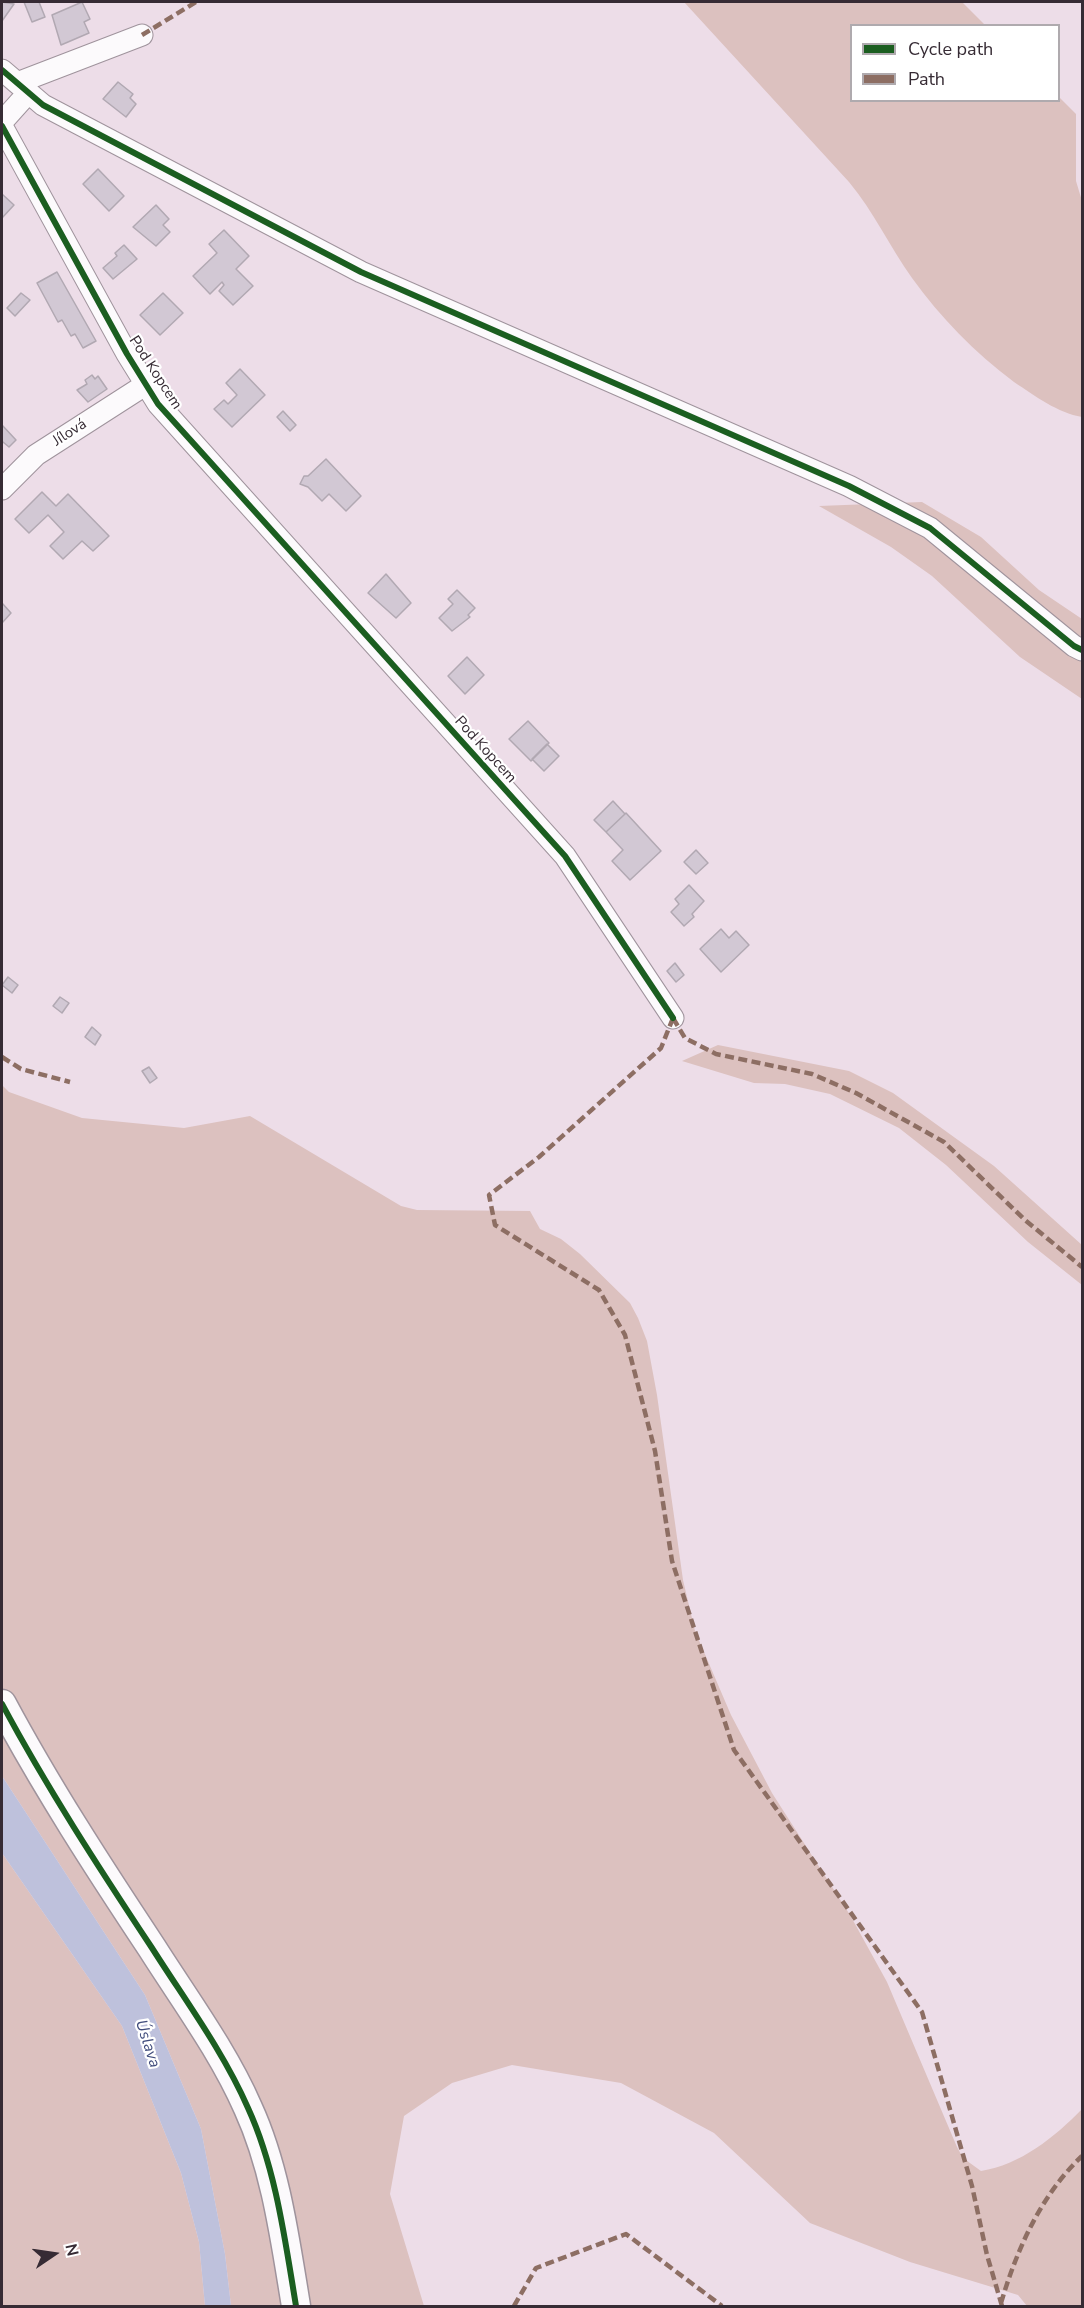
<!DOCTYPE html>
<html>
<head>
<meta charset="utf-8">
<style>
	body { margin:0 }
	#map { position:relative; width:1084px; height:2308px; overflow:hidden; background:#eddde8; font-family:"Nunito Sans",sans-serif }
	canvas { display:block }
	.frame { position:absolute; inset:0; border:3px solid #362b34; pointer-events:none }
	.legend { position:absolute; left:850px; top:24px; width:210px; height:78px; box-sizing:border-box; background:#fff; border:2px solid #afaaae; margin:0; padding:8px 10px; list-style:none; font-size:18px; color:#362b34 }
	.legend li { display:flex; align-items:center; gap:12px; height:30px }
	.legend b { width:30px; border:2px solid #afaaae }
	.north { position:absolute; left:24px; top:2224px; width:60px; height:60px; -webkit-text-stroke:4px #fff; paint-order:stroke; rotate:77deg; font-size:16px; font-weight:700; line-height:24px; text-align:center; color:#362b34 }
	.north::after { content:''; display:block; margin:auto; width:21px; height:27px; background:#362b34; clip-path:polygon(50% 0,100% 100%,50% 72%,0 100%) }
</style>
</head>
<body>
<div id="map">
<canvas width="1084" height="2308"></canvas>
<div class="frame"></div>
<ul class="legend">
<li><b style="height:8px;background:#1b5e20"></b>Cycle path</li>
<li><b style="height:8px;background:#8d6e63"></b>Path</li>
</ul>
<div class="north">N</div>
</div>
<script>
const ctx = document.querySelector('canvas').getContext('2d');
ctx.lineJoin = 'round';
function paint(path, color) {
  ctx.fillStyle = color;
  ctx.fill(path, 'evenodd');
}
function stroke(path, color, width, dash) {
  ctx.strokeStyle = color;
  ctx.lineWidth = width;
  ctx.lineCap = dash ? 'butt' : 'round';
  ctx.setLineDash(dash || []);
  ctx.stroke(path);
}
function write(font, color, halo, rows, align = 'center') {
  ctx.font = font + ' "Nunito Sans",sans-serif';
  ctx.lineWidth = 4.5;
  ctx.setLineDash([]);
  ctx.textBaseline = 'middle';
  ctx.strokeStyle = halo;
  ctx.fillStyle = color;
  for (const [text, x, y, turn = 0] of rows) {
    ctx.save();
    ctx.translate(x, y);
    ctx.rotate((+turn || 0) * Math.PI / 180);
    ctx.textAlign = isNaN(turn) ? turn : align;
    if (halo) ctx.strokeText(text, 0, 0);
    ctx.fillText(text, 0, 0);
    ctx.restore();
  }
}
paint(new Path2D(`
	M 684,2 L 962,2 L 985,25 L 852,26 L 852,100 L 1058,100 L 1059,97 L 1076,114 L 1076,181 L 1082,201 L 1082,417 C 1058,413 1035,396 1014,382 C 974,352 941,318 912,278 C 890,247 874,212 849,182 Z
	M 922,502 L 981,537 L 1039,590 L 1082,619 L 1082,699 L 1020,657 L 932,576 L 891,547 L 819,506 Z
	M 718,1045 L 849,1071 L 893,1093 L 994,1166 L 1082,1245 L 1082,1285 L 1028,1242 L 946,1165 L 899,1128 L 830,1094 L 785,1084 L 754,1083 L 682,1061 Z
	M 2,1085 L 9,1092 L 82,1118 L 184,1128 L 250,1116 L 401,1206 L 417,1210 L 530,1211 L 540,1229 L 561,1239 L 580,1254 L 630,1303 L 638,1318 L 647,1341 L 657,1395 L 683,1580 L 695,1631 L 731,1715 L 772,1793 L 850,1915 L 887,1982 L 957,2147 L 963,2158 L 981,2171 C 1020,2165 1055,2137 1082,2109 L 1082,2306 L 1027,2306 L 1018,2295 L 910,2262 L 810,2223 L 714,2133 L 621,2083 L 512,2065 L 452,2083 L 404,2116 L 390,2194 L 424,2306 L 231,2306 L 225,2254 L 201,2129 L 145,1995 L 2,1776 Z
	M 2,1853 L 122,2026 L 181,2173 L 199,2242 L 205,2306 L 2,2306 Z`), '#dcc1bf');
paint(new Path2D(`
	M 2,1776 L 145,1995 L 201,2129 L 225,2254 L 231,2306 L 205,2306 L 199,2242 L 181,2173 L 122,2026 L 2,1853 Z`), '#bec1dc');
const building = new Path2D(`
	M 2,2 L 14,4 L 2,21 Z
	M 24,2 L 39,2 L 45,17 L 32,22 Z
	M 82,2 L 90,19 L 84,22 L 89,33 L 61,45 L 52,15 Z
	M 118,82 L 133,94 L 130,98 L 136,104 L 126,117 L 103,99 Z
	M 98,169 L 124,196 L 109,211 L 83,184 Z
	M 2,194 L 14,205 L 2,218 Z
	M 156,205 L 169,219 L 163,225 L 170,232 L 156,246 L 133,227 Z
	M 224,230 L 249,256 L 236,269 L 253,286 L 233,305 L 219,291 L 224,285 L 222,282 L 210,294 L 193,276 L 217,253 L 209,244 Z
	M 124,245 L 137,259 L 113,279 L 103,268 L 117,256 L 115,253 Z
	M 57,272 L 96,341 L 83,348 L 75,334 L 71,336 L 62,320 L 58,322 L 37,283 Z
	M 21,293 L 30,300 L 15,316 L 7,308 Z
	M 163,293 L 183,313 L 160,335 L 140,315 Z
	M 240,369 L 265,395 L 232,427 L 214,409 L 224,400 L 228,404 L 237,395 L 226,383 Z
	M 92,375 L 95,379 L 98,376 L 107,389 L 88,402 L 77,390 L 87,384 L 85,380 Z
	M 283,411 L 296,425 L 290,431 L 277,417 Z
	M 2,425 L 16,440 L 9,447 L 3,442 L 2,444 Z
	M 326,459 L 361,496 L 346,511 L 329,494 L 322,501 L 308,487 L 300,484 L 304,476 L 308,476 Z
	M 42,492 L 56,506 L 68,494 L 109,536 L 93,551 L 82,541 L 63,559 L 50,546 L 64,532 L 48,515 L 29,533 L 15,519 Z
	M 386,574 L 411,603 L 396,618 L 368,593 Z
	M 457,590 L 475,608 L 468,615 L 470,617 L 452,631 L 439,618 L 453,604 L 448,599 Z
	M 2,603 L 11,613 L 2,623 Z
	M 467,657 L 484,675 L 465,694 L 448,676 Z
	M 528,721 L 549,743 L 531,761 L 509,739 Z
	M 547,744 L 559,756 L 544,771 L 532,759 Z
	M 613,801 L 625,814 L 606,832 L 594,820 Z
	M 626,813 L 661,851 L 630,880 L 612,861 L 623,850 L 606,832 Z
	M 696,850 L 708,863 L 696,874 L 684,862 Z
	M 689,885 L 704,901 L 692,914 L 694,917 L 684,926 L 671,912 L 679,904 L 675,899 Z
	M 721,929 L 729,938 L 736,931 L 749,945 L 721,972 L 700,949 Z
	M 675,963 L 684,975 L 676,982 L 667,971 Z
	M 8,977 L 18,985 L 12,993 L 2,985 Z
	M 60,997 L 69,1003 L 62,1013 L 53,1006 Z
	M 92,1027 L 101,1035 L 95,1045 L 85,1037 Z
	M 149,1067 L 157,1078 L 150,1083 L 142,1071 Z`);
paint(building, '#d2c8d4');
stroke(building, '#b1a8b2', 1.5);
const street = new Path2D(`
	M 2,70 L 43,105 L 361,272 L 849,486 L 930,528 L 1074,646 L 1082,650
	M 17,83 L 142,35
	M 2,122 L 28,93
	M 2,126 L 127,354 L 158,404 L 565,856 L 673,1018
	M 2,489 L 36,455 L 145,385`);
const secondary = new Path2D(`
	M 2,1704 C 47,1788 99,1868 152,1948 C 185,2000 223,2051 248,2108 C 276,2169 285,2240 296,2306`);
stroke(street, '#9f939c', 23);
stroke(secondary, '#9f939c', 31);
stroke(street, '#fcfafc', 21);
stroke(secondary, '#fcfafc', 28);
stroke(new Path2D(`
	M 142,35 L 196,2
	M 673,1018 L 661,1048 L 539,1157 L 489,1195 L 495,1225 L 599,1290 L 625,1335 L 655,1451 L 672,1561 L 734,1750 L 922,2012 L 972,2186 L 987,2255 L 1002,2306
	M 673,1018 L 685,1038 L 716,1054 L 812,1074 L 856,1093 L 944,1142 L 1025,1220 L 1082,1267
	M 2,1057 L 21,1069 L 70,1082
	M 1001,2303 C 1017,2249 1041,2195 1082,2156
	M 514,2306 L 536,2268 L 626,2234 L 722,2306`), '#8d6e63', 4.5, [9, 4.5]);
stroke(new Path2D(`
	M 2,70 L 43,105 L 361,272 L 849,486 L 930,528 L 1074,646 L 1082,650
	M 2,126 L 127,354 L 158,404 L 565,856 L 673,1018
	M 2,1704 C 47,1788 99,1868 152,1948 C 185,2000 223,2051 248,2108 C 276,2169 285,2240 296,2306`), '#1b5e20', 6);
write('15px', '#362b34', '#fff', [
	["Pod Kopcem",155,373,57],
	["Jílová",70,433,-33],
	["Pod Kopcem",485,750,48]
]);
write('italic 16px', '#404c7c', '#fff', [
	["Úslava",147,2044,72]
]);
</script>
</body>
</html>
